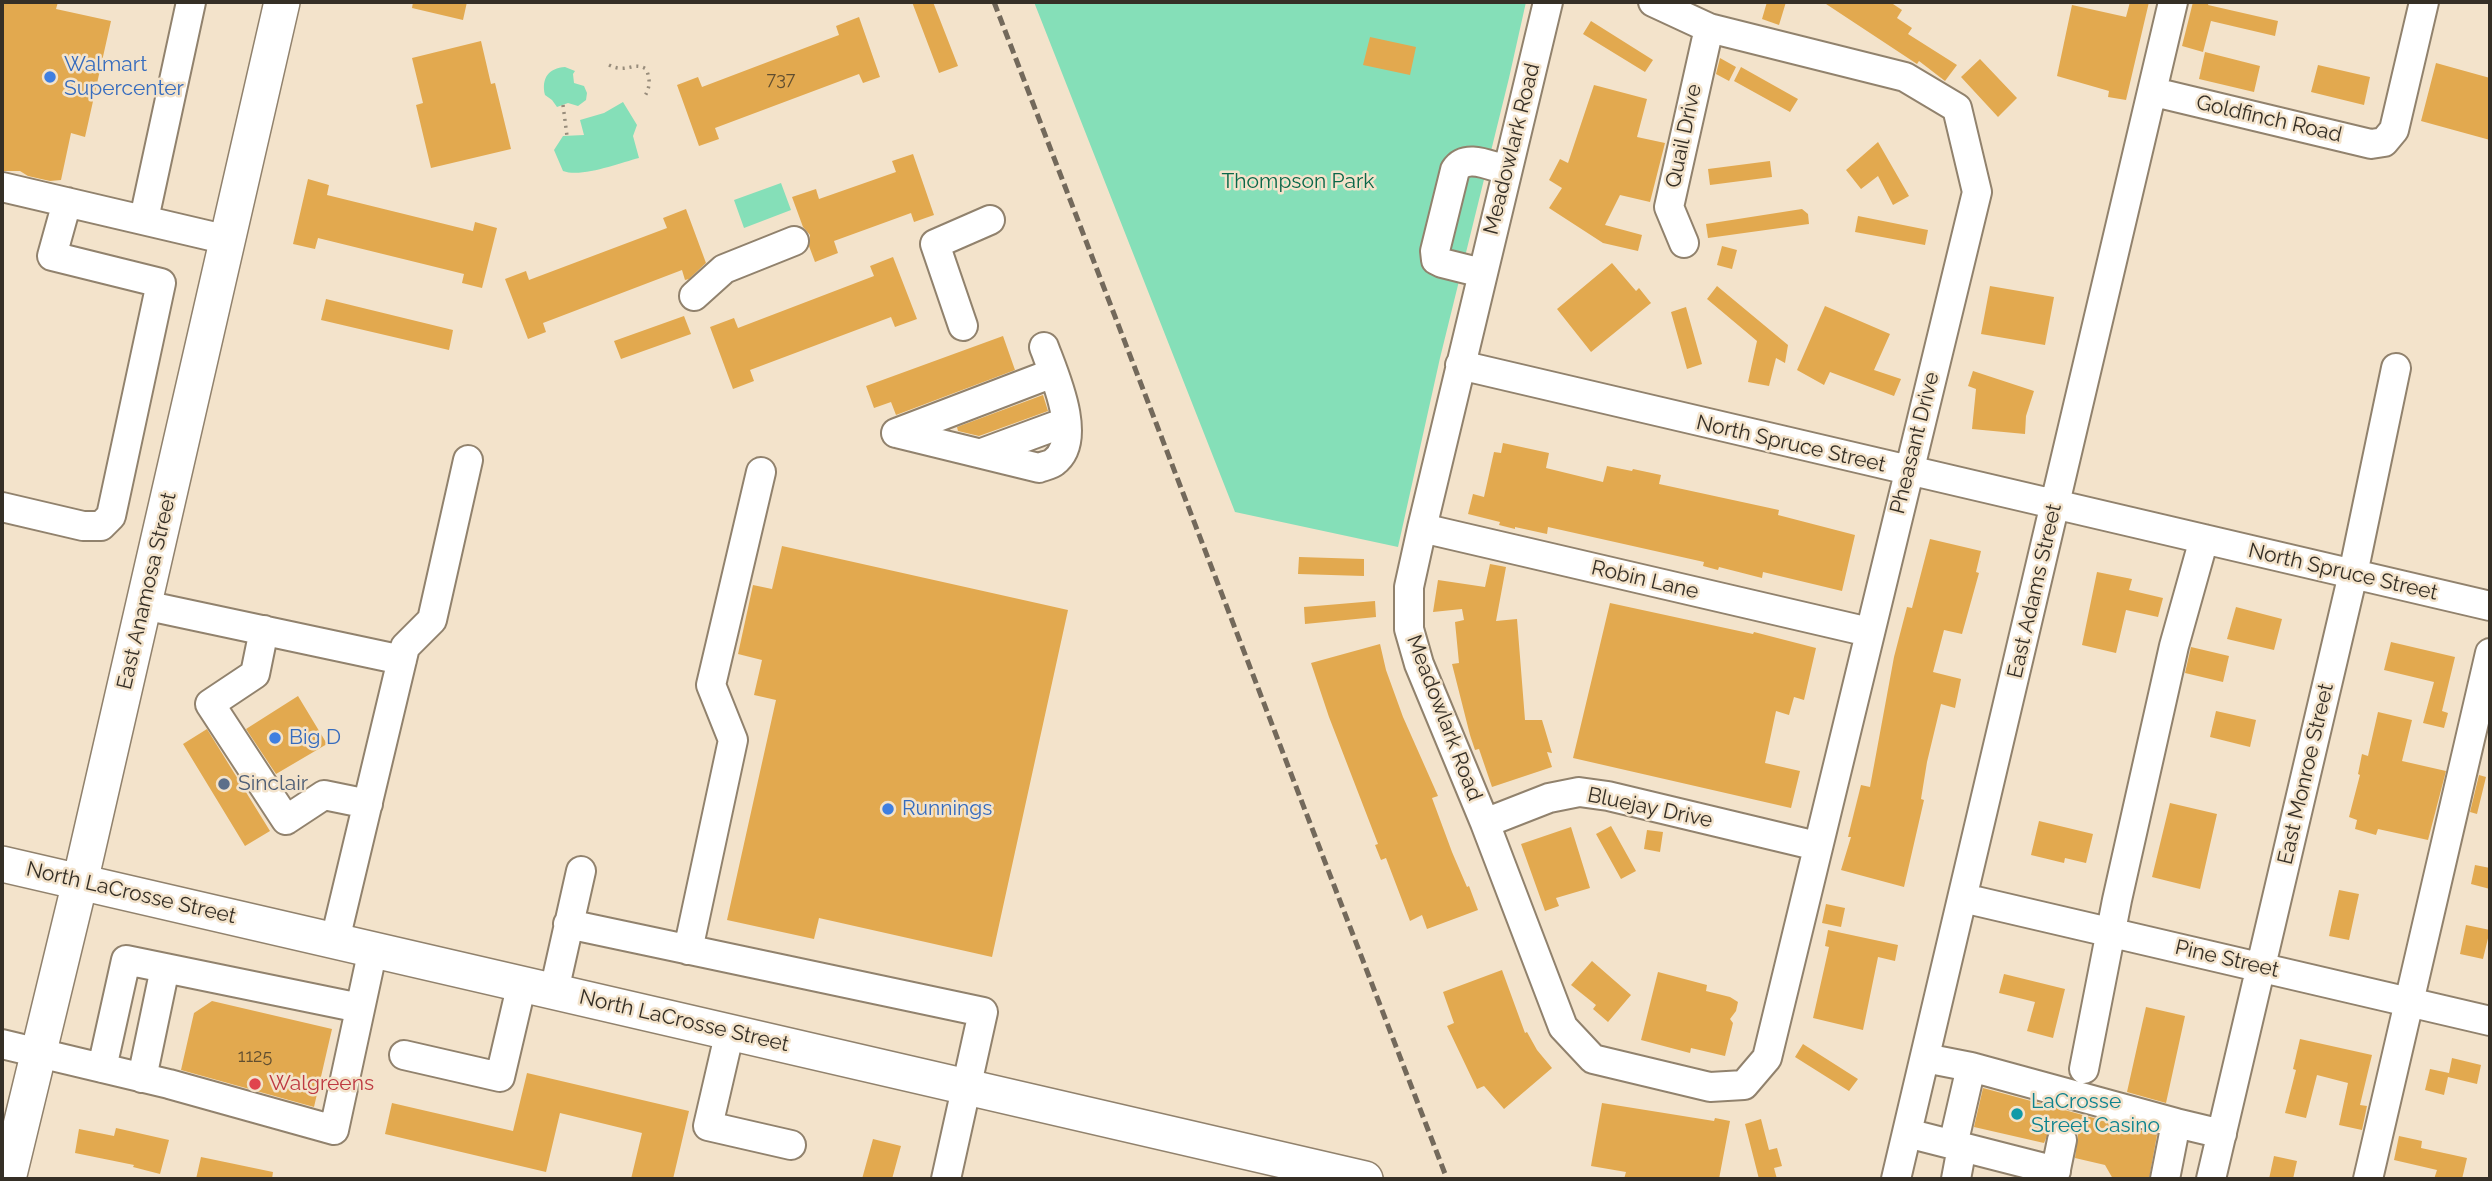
<!DOCTYPE html>
<html>
<head>
<meta charset="utf-8">
<style>
	body { margin:0 }
	#map { position:relative; width:2492px; height:1181px; overflow:hidden; background:#f3e3cb; font-family:Raleway,sans-serif }
	canvas { display:block }
	.frame { position:absolute; inset:0; border:4px solid #352f26; pointer-events:none }
</style>
</head>
<body>
<div id="map">
<canvas width="2492" height="1181"></canvas>
<div class="frame"></div>
</div>
<script>
const ctx = document.querySelector('canvas').getContext('2d');
ctx.lineJoin = 'round';
function paint(path, color) {
  ctx.fillStyle = color;
  ctx.fill(path, 'evenodd');
}
function stroke(path, color, width, dash) {
  ctx.strokeStyle = color;
  ctx.lineWidth = width;
  ctx.lineCap = dash ? 'butt' : 'round';
  ctx.setLineDash(dash || []);
  ctx.stroke(path);
}
function write(font, color, halo, rows, align = 'center') {
  ctx.font = font + ' Raleway,sans-serif';
  ctx.lineWidth = 5;
  ctx.setLineDash([]);
  ctx.textBaseline = 'middle';
  ctx.strokeStyle = halo;
  ctx.fillStyle = color;
  for (const [text, x, y, turn = 0] of rows) {
    ctx.save();
    ctx.translate(x, y);
    ctx.rotate((+turn || 0) * Math.PI / 180);
    ctx.textAlign = isNaN(turn) ? turn : align;
    if (halo) ctx.strokeText(text, 0, 0);
    ctx.fillText(text, 0, 0);
    ctx.restore();
  }
}
paint(new Path2D(`
	M 1034,2 L 1526,2 L 1509,78 L 1440,358 L 1398,547 L 1235,512 Z
	M 565,67 L 575,71 L 573,74 L 574,83 L 584,86 L 587,93 L 586,100 L 578,106 L 568,103 L 557,107 L 552,100 L 545,95 C 541,78 549,68 565,67 Z
	M 623,102 L 637,125 L 633,136 L 639,158 C 619,163 582,178 563,171 L 554,150 L 563,136 L 584,135 L 580,120 L 604,113 Z
	M 781,183 L 791,210 L 744,228 L 734,200 Z`), '#85dfb8');
paint(new Path2D(`
	M 2,2 L 58,2 L 56,9 L 111,21 L 85,137 L 71,133 L 61,180 L 50,181 L 28,176 L 20,171 L 2,171 Z
	M 413,2 L 467,2 L 463,20 L 412,8 Z
	M 912,2 L 933,2 L 958,66 L 939,73 Z
	M 1767,2 L 1786,2 L 1779,25 L 1762,19 Z
	M 1823,2 L 1890,2 L 1902,10 L 1897,18 L 1912,28 L 1908,34 L 1957,65 L 1945,81 L 1919,61 L 1917,64 Z
	M 2130,2 L 2149,2 L 2126,100 L 2108,97 L 2109,91 L 2057,76 L 2072,5 L 2126,17 Z
	M 2193,2 L 2209,2 L 2208,5 L 2278,21 L 2275,36 L 2211,21 L 2203,52 L 2182,46 Z
	M 859,17 L 880,77 L 863,83 L 859,74 L 715,128 L 719,139 L 699,146 L 677,85 L 698,77 L 702,87 L 839,35 L 836,26 Z
	M 1591,21 L 1653,60 L 1645,72 L 1583,34 Z
	M 1370,37 L 1416,47 L 1410,75 L 1363,65 Z
	M 481,41 L 491,84 L 495,83 L 511,149 L 431,168 L 416,105 L 423,103 L 412,58 Z
	M 2205,52 L 2260,66 L 2254,92 L 2199,79 Z
	M 1720,58 L 1736,67 L 1729,81 L 1716,74 Z
	M 1980,59 L 2017,98 L 1998,117 L 1961,77 Z
	M 2436,63 L 2490,78 L 2490,140 L 2421,121 Z
	M 2318,65 L 2370,77 L 2364,105 L 2311,92 Z
	M 1741,67 L 1798,99 L 1790,112 L 1734,81 Z
	M 1594,85 L 1647,99 L 1637,137 L 1665,143 L 1650,202 L 1620,195 L 1605,225 L 1642,235 L 1638,251 L 1603,243 L 1549,208 L 1562,188 L 1549,180 L 1560,159 L 1568,163 Z
	M 1878,142 L 1909,196 L 1893,205 L 1878,176 L 1861,189 L 1846,170 Z
	M 913,154 L 934,215 L 914,222 L 911,213 L 834,241 L 838,253 L 815,262 L 809,246 L 810,235 L 803,227 L 792,197 L 816,189 L 819,199 L 896,172 L 892,161 Z
	M 1770,161 L 1772,177 L 1710,185 L 1708,169 Z
	M 308,179 L 329,185 L 327,195 L 473,231 L 475,222 L 497,228 L 482,288 L 462,283 L 464,274 L 318,238 L 315,249 L 293,244 Z
	M 686,209 L 706,263 L 689,279 L 685,280 L 682,270 L 543,323 L 546,332 L 528,339 L 505,279 L 526,271 L 529,280 L 667,228 L 663,218 Z
	M 1802,209 L 1808,214 L 1809,224 L 1708,238 L 1706,224 Z
	M 1858,216 L 1928,230 L 1925,245 L 1855,232 Z
	M 1722,246 L 1737,250 L 1732,269 L 1717,265 Z
	M 893,257 L 917,319 L 895,327 L 891,317 L 750,370 L 754,381 L 733,389 L 710,327 L 734,318 L 738,328 L 874,276 L 870,266 Z
	M 1612,263 L 1636,291 L 1639,288 L 1651,303 L 1591,352 L 1557,309 Z
	M 1717,286 L 1788,345 L 1785,363 L 1776,358 L 1769,386 L 1748,382 L 1757,341 L 1707,299 Z
	M 1990,286 L 2054,297 L 2045,345 L 1981,334 Z
	M 326,299 L 453,330 L 449,350 L 321,320 Z
	M 1825,306 L 1890,334 L 1874,370 L 1901,379 L 1894,396 L 1830,372 L 1824,385 L 1797,370 Z
	M 1686,307 L 1702,364 L 1687,369 L 1671,312 Z
	M 684,316 L 691,334 L 621,359 L 614,341 Z
	M 1003,336 L 1015,370 L 896,415 L 891,402 L 874,408 L 866,386 Z
	M 1973,371 L 2034,391 L 2026,416 L 2025,434 L 1972,429 L 1976,389 L 1968,386 Z
	M 1043,395 L 1048,411 L 979,436 L 958,431 L 957,427 Z
	M 1503,443 L 1549,453 L 1546,468 L 1603,482 L 1607,466 L 1632,471 L 1633,469 L 1661,475 L 1659,484 L 1779,510 L 1778,515 L 1855,535 L 1842,591 L 1763,572 L 1762,578 L 1719,567 L 1718,570 L 1703,566 L 1704,562 L 1548,527 L 1547,534 L 1515,527 L 1515,529 L 1499,525 L 1500,522 L 1468,514 L 1473,494 L 1484,497 L 1494,452 L 1501,453 Z
	M 1930,539 L 1981,551 L 1976,572 L 1979,573 L 1962,634 L 1944,630 L 1933,672 L 1961,679 L 1955,708 L 1941,704 L 1927,762 L 1921,799 L 1924,800 L 1904,887 L 1841,870 L 1851,837 L 1848,837 L 1861,785 L 1870,787 L 1894,657 L 1907,607 L 1912,608 Z
	M 782,546 L 1068,610 L 992,957 L 819,918 L 814,939 L 727,920 L 776,700 L 754,695 L 762,660 L 738,654 L 753,585 L 772,589 Z
	M 1299,557 L 1364,559 L 1364,576 L 1298,574 Z
	M 1490,564 L 1506,567 L 1496,621 L 1517,619 L 1525,720 L 1542,720 L 1552,753 L 1547,752 L 1552,767 L 1492,787 L 1479,749 L 1475,750 L 1470,735 L 1452,664 L 1459,663 L 1455,622 L 1464,620 L 1462,609 L 1433,612 L 1438,580 L 1485,587 Z
	M 2097,572 L 2132,579 L 2129,590 L 2163,598 L 2158,617 L 2126,610 L 2116,653 L 2082,645 Z
	M 1375,601 L 1376,617 L 1305,624 L 1304,607 Z
	M 1610,603 L 1753,634 L 1754,632 L 1816,648 L 1804,700 L 1794,697 L 1789,715 L 1776,711 L 1765,763 L 1800,771 L 1791,808 L 1573,758 Z
	M 2236,607 L 2282,619 L 2274,650 L 2227,639 Z
	M 2391,642 L 2455,657 L 2442,711 L 2448,713 L 2444,728 L 2423,723 L 2434,682 L 2384,670 Z
	M 1380,644 L 1386,670 L 1403,717 L 1438,796 L 1432,798 L 1452,852 L 1467,887 L 1469,886 L 1478,910 L 1427,929 L 1422,915 L 1410,921 L 1386,858 L 1381,860 L 1375,845 L 1378,844 L 1329,717 L 1311,663 Z
	M 2191,647 L 2229,656 L 2223,682 L 2185,673 Z
	M 298,696 L 327,744 L 276,774 L 246,729 Z
	M 2216,711 L 2256,720 L 2250,747 L 2210,737 Z
	M 2378,712 L 2412,720 L 2402,761 L 2446,771 L 2428,840 L 2378,829 L 2376,835 L 2355,829 L 2357,820 L 2349,817 L 2360,775 L 2358,774 L 2362,754 L 2368,756 Z
	M 207,729 L 270,831 L 245,846 L 183,744 Z
	M 2479,775 L 2486,777 L 2477,814 L 2470,812 Z
	M 2170,803 L 2217,814 L 2200,889 L 2152,877 Z
	M 2039,821 L 2093,834 L 2086,863 L 2065,858 L 2064,863 L 2031,855 Z
	M 1611,826 L 1636,871 L 1621,879 L 1596,834 Z
	M 1571,827 L 1590,888 L 1556,898 L 1559,906 L 1545,911 L 1521,844 Z
	M 1647,830 L 1663,832 L 1660,852 L 1644,849 Z
	M 2475,865 L 2490,868 L 2490,889 L 2471,884 Z
	M 2339,890 L 2359,894 L 2349,940 L 2329,936 Z
	M 1826,904 L 1845,908 L 1841,927 L 1822,923 Z
	M 2466,925 L 2490,930 L 2483,959 L 2460,954 Z
	M 1828,930 L 1898,945 L 1895,961 L 1878,957 L 1863,1030 L 1813,1018 L 1829,947 L 1825,946 Z
	M 1592,961 L 1631,995 L 1608,1022 L 1593,1009 L 1596,1005 L 1571,985 Z
	M 1502,970 L 1525,1033 L 1527,1032 L 1537,1050 L 1552,1068 L 1504,1109 L 1484,1086 L 1477,1089 L 1447,1026 L 1454,1023 L 1443,992 Z
	M 1658,972 L 1707,985 L 1706,991 L 1730,997 L 1738,1002 L 1736,1011 L 1730,1019 L 1733,1023 L 1725,1056 L 1691,1048 L 1690,1053 L 1641,1040 Z
	M 2004,974 L 2065,989 L 2053,1038 L 2027,1031 L 2035,1002 L 1999,993 Z
	M 212,1001 L 332,1029 L 314,1107 L 181,1070 L 194,1013 Z
	M 2146,1007 L 2185,1016 L 2166,1103 L 2127,1092 Z
	M 2300,1039 L 2372,1055 L 2360,1105 L 2367,1106 L 2362,1130 L 2339,1125 L 2348,1083 L 2317,1075 L 2306,1118 L 2285,1113 L 2296,1070 L 2293,1069 Z
	M 1803,1044 L 1858,1079 L 1849,1091 L 1795,1057 Z
	M 2452,1058 L 2481,1065 L 2477,1084 L 2448,1077 L 2444,1095 L 2425,1090 L 2430,1069 L 2449,1073 Z
	M 527,1073 L 689,1111 L 673,1179 L 631,1179 L 642,1133 L 560,1113 L 546,1172 L 385,1134 L 392,1103 L 513,1131 Z
	M 1983,1088 L 2157,1135 L 2149,1179 L 2113,1179 L 2105,1165 L 2075,1158 L 2078,1135 L 2073,1128 L 2066,1124 L 2057,1124 L 2050,1129 L 2044,1143 L 1974,1127 Z
	M 1602,1103 L 1714,1121 L 1715,1118 L 1730,1121 L 1719,1179 L 1624,1179 L 1626,1172 L 1591,1166 Z
	M 1761,1119 L 1769,1150 L 1777,1148 L 1782,1166 L 1774,1168 L 1777,1179 L 1759,1179 L 1745,1124 Z
	M 116,1128 L 169,1140 L 160,1174 L 133,1167 L 134,1165 L 75,1153 L 79,1129 L 114,1136 Z
	M 2399,1136 L 2422,1141 L 2421,1148 L 2467,1158 L 2462,1179 L 2434,1179 L 2437,1170 L 2394,1160 Z
	M 873,1139 L 901,1146 L 892,1179 L 862,1179 Z
	M 2274,1156 L 2297,1161 L 2293,1179 L 2269,1179 Z
	M 201,1157 L 273,1172 L 272,1179 L 196,1179 Z`), '#e2a94f');
const minor = new Path2D(`
	M 1548,2 L 1422,528 L 1409,587 L 1409,629 L 1419,664 L 1485,823 L 1563,1027 L 1593,1059 L 1710,1087 L 1744,1085 L 1767,1058 L 1977,192 L 1957,108 L 1905,77 L 1709,28 L 1653,2
	M 2154,92 L 2371,144 L 2384,142 L 2394,130 L 2424,2
	M 2,187 L 228,240
	M 144,219 L 191,2
	M 1684,243 L 1669,207 L 1709,28
	M 1482,273 L 1442,263 L 1436,260 L 1435,251 L 1455,170 C 1466,153 1490,166 1507,170
	M 694,296 L 724,269 L 794,241
	M 963,326 L 935,244 L 990,220
	M 1460,365 L 2490,606
	M 896,433 L 1039,468 C 1043,466 1051,465 1054,462 C 1084,440 1054,374 1044,347
	M 896,433 L 1053,373
	M 982,453 L 1066,422
	M 2,507 L 83,526 L 101,526 L 111,516 L 161,283 L 52,256 L 67,202
	M 1422,528 L 1869,632
	M 144,605 L 402,660
	M 264,630 L 255,674 L 210,704 L 286,820 L 324,795 L 368,804
	M 1485,823 L 1549,798 L 1579,792 L 1608,796 L 1817,846
	M 1963,898 L 2490,1021
	M 568,924 L 983,1012 L 946,1179
	M 335,940 L 405,647 L 432,620 L 468,460
	M 688,950 L 733,740 L 711,685 L 761,472
	M 554,991 L 581,871
	M 730,1031 L 708,1126 L 791,1145
	M 2,1044 L 169,1084 L 334,1130 L 373,949
	M 404,1055 L 500,1077 L 522,983
	M 1925,1058 L 1971,1067 L 1953,1145
	M 1971,1067 L 2176,1123
	M 102,1068 L 126,960 L 165,968
	M 2084,1069 L 2117,900 L 2174,646 L 2204,539
	M 142,1078 L 165,968 L 360,1008
	M 1907,1133 L 1962,1147 L 1956,1179
	M 1962,1147 L 2056,1171
	M 1896,1179 L 2173,2
	M 2054,1179 L 2062,1140
	M 2165,1179 L 2176,1123 L 2222,1134
	M 2211,1179 L 2353,574 L 2396,368
	M 2368,1179 L 2490,653`);
const major = new Path2D(`
	M 2,864 L 1365,1179
	M 8,1179 L 80,882 L 282,2`);
stroke(minor, '#91826d', 32);
stroke(major, '#91826d', 38);
stroke(new Path2D(`
	M 609,65 C 627,74 633,61 646,69 C 651,80 650,89 643,99
	M 563,105 L 567,136`), '#978c7b', 3.5, [2, 5]);
stroke(minor, '#fff', 28);
stroke(major, '#fff', 35);
stroke(new Path2D(`
	M 994,2 L 1447,1179`), '#73695b', 5, [10, 5]);
for (const [x, y, r, color] of [
	[50,77,7,"#3f7fe0"],
	[275,738,7,"#3f7fe0"],
	[224,784,7,"#5c6f8a"],
	[888,809,7,"#3f7fe0"],
	[255,1084,7,"#e0444e"],
	[2017,1114,7,"#0f9aa8"]
]) {
  const dot = new Path2D();
  dot.arc(x, y, r, 0, 2 * Math.PI);
  ctx.fillStyle = color;
  ctx.fill(dot);
  stroke(dot, '#f3e3cb', 2.5);
}
write('18px', '#604e30', null, [
	["737",781,80],
	["1125",255,1057]
]);
write('21px', '#366cbe', '#f3e3cb', [
	["Walmart",64,65],
	["Supercenter",64,89],
	["Big D",289,738],
	["Runnings",902,809]
], 'left');
write('21px', '#352f26', '#f3e3cb', [
	["Goldfinch Road",2269,119,13],
	["Quail Drive",1684,136,-78],
	["Meadowlark Road",1512,149,-76],
	["Pheasant Drive",1915,443,-76],
	["North Spruce Street",1791,444,13],
	["North Spruce Street",2343,572,13],
	["Robin Lane",1645,580,13],
	["East Anamosa Street",147,591,-77],
	["East Adams Street",2035,591,-77],
	["Meadowlark Road",1444,718,69],
	["East Monroe Street",2306,774,-77],
	["Bluejay Drive",1650,808,12],
	["North LaCrosse Street",131,893,13],
	["Pine Street",2227,959,13],
	["North LaCrosse Street",684,1021,13]
]);
write('21px', '#0a6749', '#f3e3cb', [
	["Thompson Park",1298,182]
]);
write('21px', '#4e5e75', '#f3e3cb', [
	["Sinclair",238,784]
], 'left');
write('21px', '#be3a42', '#f3e3cb', [
	["Walgreens",269,1084]
], 'left');
write('21px', '#0d838f', '#f3e3cb', [
	["LaCrosse",2031,1102],
	["Street Casino",2031,1126]
], 'left');
</script>
</body>
</html>
